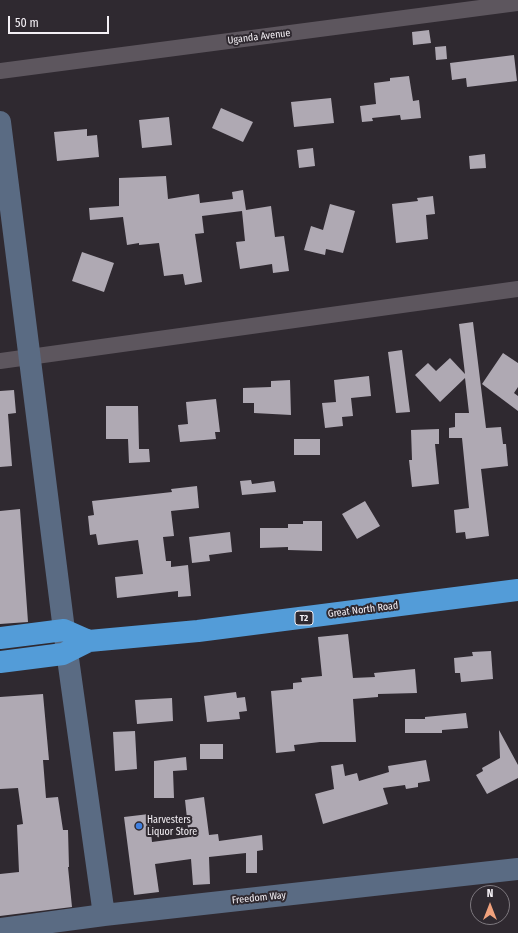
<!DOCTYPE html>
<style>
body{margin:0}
#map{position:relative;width:518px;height:933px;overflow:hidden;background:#2f2930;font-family:"Fira Sans Condensed",sans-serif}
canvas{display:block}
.north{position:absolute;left:470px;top:885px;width:40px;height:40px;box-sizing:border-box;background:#2f2930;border:1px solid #7e797f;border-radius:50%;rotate:0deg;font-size:11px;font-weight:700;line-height:16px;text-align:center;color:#f4f0f5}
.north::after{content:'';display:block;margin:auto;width:14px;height:18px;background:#f1a17c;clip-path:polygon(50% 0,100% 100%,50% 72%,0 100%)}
.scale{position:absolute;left:8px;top:16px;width:101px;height:18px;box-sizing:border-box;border:2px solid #f4f0f5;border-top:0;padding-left:5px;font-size:12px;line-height:14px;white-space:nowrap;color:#f4f0f5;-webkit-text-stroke:3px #2f2930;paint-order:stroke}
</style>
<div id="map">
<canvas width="518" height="933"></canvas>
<div class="north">N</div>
<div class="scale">50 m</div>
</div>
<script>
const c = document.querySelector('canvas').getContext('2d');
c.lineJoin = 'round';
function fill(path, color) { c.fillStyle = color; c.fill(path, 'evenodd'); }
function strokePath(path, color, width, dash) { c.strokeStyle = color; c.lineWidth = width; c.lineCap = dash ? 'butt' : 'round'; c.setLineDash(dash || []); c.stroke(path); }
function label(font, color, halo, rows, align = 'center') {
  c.font = font + ' "Fira Sans Condensed",sans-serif'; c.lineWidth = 4; c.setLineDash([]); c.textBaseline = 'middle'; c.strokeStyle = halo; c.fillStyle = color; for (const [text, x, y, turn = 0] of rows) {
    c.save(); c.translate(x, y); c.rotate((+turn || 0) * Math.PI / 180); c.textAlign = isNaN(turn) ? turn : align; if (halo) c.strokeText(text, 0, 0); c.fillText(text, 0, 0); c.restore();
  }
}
const building = new Path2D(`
 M429,30L431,43L413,45L412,32Z
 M446,46L447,59L436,60L435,47Z
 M514,55L517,81L467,87L466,78L452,80L450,63Z
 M409,76L413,101L419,100L421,118L401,120L400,115L372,118L373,121L362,122L360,106L376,104L374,83L390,81V78Z
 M331,98L334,123L294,127L291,102Z
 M221,108L253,122L243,142L212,128Z
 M169,117L172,145L142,148L139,120Z
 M87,129V136L97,135L99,157L57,161L54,132Z
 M313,148L315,166L299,168L297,150Z
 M485,154L486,168L470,169L469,156Z
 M166,176L168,199L199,194L200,203L233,199L232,192L243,190L246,210L271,206L275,237L284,236L289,271L273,273L272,264L240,269L236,242L245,241L242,211L202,216L204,233L195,234L202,282L185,285L183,274L164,276L159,243L139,245V243L127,245L123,217L90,220L89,208L119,206V178Z
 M433,196L435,214L426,215L428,239L396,243L392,204L418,201L417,198Z
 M330,204L355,211L343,253L326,249L325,255L304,250L311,226L323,230Z
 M82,252L114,263L104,292L72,281Z
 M473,322L486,428L501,427L503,444H506L508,466L481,469L489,536L466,539L465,532L456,533L454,510L469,508L462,438H449V428L455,427V413H469L465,378L440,402L415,375L428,363L436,371L450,358L465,374L459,324Z
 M402,350L410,412L396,413L388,352Z
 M503,353L518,363V387L514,393L518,396V411L482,384Z
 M369,376L371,396L351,398L353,416L342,417L343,426L325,428L322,403L336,402L334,380Z
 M290,380L291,415L254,413V403H243V388L271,387V381Z
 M14,390L16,413L8,414L12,466L0,467V391Z
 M216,399L220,432H215L216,439L180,442L178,425L188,424L186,402Z
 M106,406H138L139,449H149L150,462L129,463L128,439H106Z
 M439,429V444H435L439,484L412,487L409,460H412L411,430Z
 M294,439H320V455H294Z
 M251,480L252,484L274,481L276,492L242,495L240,481Z
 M197,486L199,508L171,511L174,536L163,537L166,561H171V567L188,565L191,596L178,597V591L117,598L115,577L143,574L138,540L98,545L96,534L90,535L88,516L94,515L92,501L172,492L171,489Z
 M365,501L380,526L357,539L342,514Z
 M20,509L28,622L0,624V511Z
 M303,521H322V551L288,550V547L260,548V528H288V524H303Z
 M230,532L232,552L209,555L210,561L192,563L189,537Z
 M348,634L353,678L375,677L374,673L415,669L417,693L378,694V697L353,699L356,742H320L294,745L295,751L276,753L271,691L293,689V683L302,682L301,678L322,676L318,637Z
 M491,651L493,679L461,682L460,673H455L454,658L473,656L472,652Z
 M236,692L237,698L245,697L247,711L239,712L240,719L207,722L204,696Z
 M43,694L49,760H43L46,798L58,797L63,830H68L69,867H68L72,907L0,916V874L19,872L17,825L23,824L18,788L0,789V697Z
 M172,698L173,721L137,724L135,700Z
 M466,713L468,728L442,730V733H405V719H425V717Z
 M499,730L518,765V778L487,794L476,775L483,771L482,768L500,758Z
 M135,731L137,769L115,771L113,732Z
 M200,744H223V759H200Z
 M186,757L187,770L173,771L174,798H154V761Z
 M426,760L430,781L418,783V787L406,789L405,785L383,788L388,804L323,824L315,794L334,789L331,766L343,764L345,776L357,773L359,781L389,772L388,766Z
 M204,797L209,835L218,834L219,841L262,835L263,850L257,851V873H246V853L209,857L210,884L193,885L191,859L155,864L159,892L134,895L124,817L149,814L152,842L189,837L185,800Z`);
const street = new Path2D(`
 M0,71L518,3
 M0,361L518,289`);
const secondary = new Path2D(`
 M0,122L64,630L104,915
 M0,929L104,915L518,869`);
const highway = new Path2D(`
 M0,638L64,630L89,641
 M0,662L63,654L89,641L198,631L518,590`);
const markers = [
 [139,826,4,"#3f7fe0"]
];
const shields = [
 [304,618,18]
];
const shieldNames = [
 ["T2",304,618]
];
const streetNames = [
 ["Uganda Avenue",259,37,-7],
 ["Great North Road",363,610,-7],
 ["Freedom Way",259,898,-6]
];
const poiNames = [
 ["Harvesters",147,820],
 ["Liquor Store",147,832]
];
fill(building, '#afa9b3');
strokePath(street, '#5d565e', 16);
strokePath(secondary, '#5a6b83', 22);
strokePath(highway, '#539cd8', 22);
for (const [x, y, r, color] of markers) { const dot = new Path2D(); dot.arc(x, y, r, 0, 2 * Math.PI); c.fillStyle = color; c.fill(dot); strokePath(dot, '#2f2930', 1.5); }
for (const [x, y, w] of shields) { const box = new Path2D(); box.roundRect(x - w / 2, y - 7, w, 14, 3); c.fillStyle = '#2f2930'; c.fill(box); strokePath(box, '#f4f0f5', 1); }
label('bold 9px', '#f4f0f5', null, shieldNames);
label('10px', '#f4f0f5', '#2f2930', streetNames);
label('10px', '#f4f0f5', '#2f2930', poiNames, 'left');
</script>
